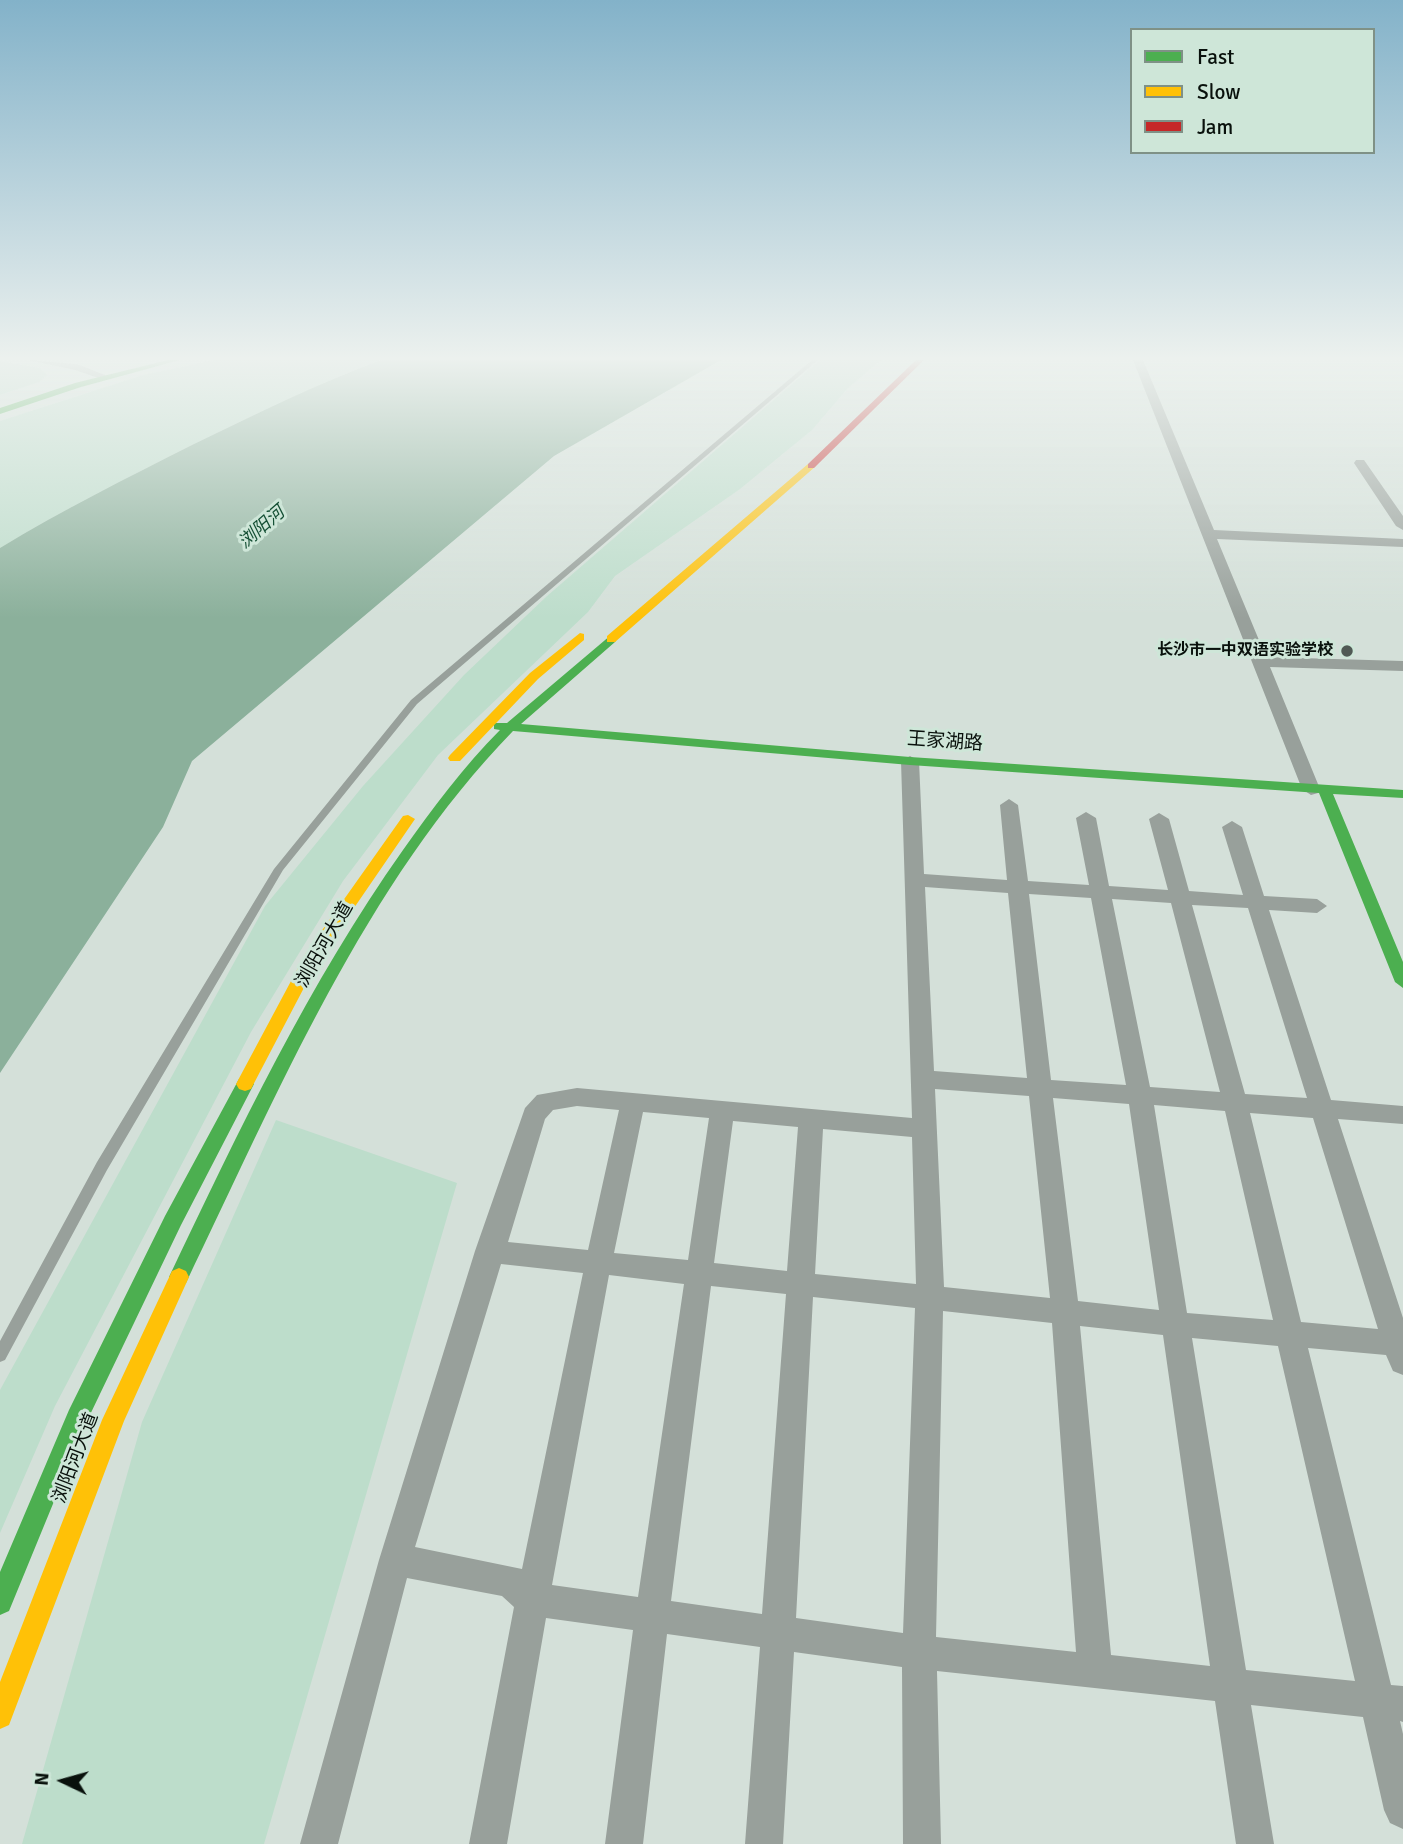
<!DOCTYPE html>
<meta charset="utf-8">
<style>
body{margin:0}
#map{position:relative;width:1403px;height:1844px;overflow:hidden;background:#d4e0d9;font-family:Signika,sans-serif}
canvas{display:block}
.legend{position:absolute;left:1130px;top:28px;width:245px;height:126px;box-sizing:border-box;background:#cee6d8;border:2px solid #7f9186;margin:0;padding:9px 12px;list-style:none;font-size:21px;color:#09110c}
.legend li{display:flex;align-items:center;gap:14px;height:35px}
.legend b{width:35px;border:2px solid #7f9186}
.north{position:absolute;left:28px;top:1746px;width:70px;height:70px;-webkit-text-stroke:5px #cee6d8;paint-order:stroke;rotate:275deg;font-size:19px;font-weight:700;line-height:28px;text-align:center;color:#09110c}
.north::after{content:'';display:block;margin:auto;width:24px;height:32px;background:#09110c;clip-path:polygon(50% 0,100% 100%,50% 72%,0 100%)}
</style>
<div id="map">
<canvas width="1403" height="1844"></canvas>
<ul class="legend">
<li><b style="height:9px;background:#4caf50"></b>Fast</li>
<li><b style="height:9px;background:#ffc107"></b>Slow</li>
<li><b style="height:9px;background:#c62828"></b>Jam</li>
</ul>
<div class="north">N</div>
</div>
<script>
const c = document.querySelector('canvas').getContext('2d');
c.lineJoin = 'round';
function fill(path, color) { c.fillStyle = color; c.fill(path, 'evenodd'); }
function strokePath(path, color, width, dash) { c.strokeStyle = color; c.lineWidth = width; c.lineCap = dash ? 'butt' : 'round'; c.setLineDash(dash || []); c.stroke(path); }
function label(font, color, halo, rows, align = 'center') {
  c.font = font + ' Signika,"Noto Sans SC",sans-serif'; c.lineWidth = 6; c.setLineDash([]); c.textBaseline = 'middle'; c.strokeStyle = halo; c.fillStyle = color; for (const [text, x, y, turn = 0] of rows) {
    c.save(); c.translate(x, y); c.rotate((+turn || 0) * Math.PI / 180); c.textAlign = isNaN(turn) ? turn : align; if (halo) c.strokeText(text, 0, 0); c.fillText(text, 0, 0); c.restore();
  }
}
const green = new Path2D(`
 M214,360H381C316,384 254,415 192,445C127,478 62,510 0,548V421L143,375Z
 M820,360H881L848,388L812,430L740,489L615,576L588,612L438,755L343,881L251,1032L55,1406L0,1533V1390L265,906L363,786L464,675L547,596Z
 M0,361L40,368L47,375L39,382L0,395Z
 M276,1120L457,1183L264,1844H22L142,1422Z`);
const water = new Path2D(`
 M381,360H721L554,456L192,761L163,827L0,1073V548C62,510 127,478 192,445C254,415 316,384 381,360Z`);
const lane = new Path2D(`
 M812,360H818L417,704L283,870L107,1170L5,1360L0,1362V1341L97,1162L274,869L411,700Z`);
const street = new Path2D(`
 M28,360L77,364L110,377L104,380L75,370Z
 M1133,360H1143L1214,530L1403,539V547L1217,539L1266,657L1403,661V671L1270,667L1320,789L1318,793L1311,795L1302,789Z
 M1356,460H1364L1403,516V530L1396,526L1354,463Z
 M910,756L919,761L924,874L1007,880L1000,805L1009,799L1018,805L1028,881L1089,885L1076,818L1086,812L1096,818L1109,886L1168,890L1149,819L1159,813L1169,819L1189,891L1243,895L1222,827L1232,821L1242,827L1264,896L1317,899L1327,906L1317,913L1269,910L1331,1100L1403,1106V1124L1338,1119L1403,1318V1375L1393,1371L1386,1355L1308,1348L1391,1685L1403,1686V1722L1400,1721L1403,1734V1829L1390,1823L1384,1810L1363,1717L1251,1705L1274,1844H1236L1215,1701L937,1671L941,1844H903L902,1667L794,1652L783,1844H745L760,1647L667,1634L643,1844H605L633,1630L546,1618L507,1844H469L514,1607L502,1596L407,1578L338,1844H300L379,1560L475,1251L525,1108L537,1095L577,1088L912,1118L901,761ZM925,887L1008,893L1027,1078L934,1071ZM1029,894L1091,898L1126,1085L1051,1080ZM1112,899L1171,903L1220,1092L1150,1087ZM1192,905L1248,908L1307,1098L1245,1094ZM935,1089L1029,1096L1050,1298L944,1287ZM1053,1098L1129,1104L1159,1310L1078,1301ZM1154,1105L1225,1111L1273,1320L1187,1313ZM577,1106L619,1110L588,1250L508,1242L545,1119L553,1110ZM643,1112L709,1118L688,1260L614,1253ZM1250,1113L1313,1118L1378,1329L1301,1322ZM733,1121L798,1127L787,1271L714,1263ZM823,1129L912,1137L916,1284L815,1274ZM501,1264L583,1273L522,1569L415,1547ZM609,1275L684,1284L638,1597L552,1585ZM711,1286L786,1294L762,1614L671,1601ZM813,1297L915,1308L903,1633L796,1618ZM943,1311L1052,1323L1076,1652L936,1637ZM1080,1326L1163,1335L1210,1666L1111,1655ZM1192,1338L1278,1346L1355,1681L1246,1670Z`);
const fast = new Path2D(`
 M168,360H180L81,387L0,414V408L75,383Z
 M611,635L617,639L615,642L521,724L910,757L1403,790V798L1333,794L1403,962V988L1395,982L1319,793L910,765L513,731C365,883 277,1095 186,1283L179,1286L172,1283L169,1277C239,1130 309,983 403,850C433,808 464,766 500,730L494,729V723H507Z
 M245,1077L251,1079L254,1084L181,1225L87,1421L9,1611L0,1615V1572L69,1410L165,1216L239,1079Z`);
const slow = new Path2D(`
 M808,464L816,466L615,642H607V636Z
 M580,633L584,634V640L538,679L460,761H450L448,758L450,755L530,673Z
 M408,815L415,819L319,959L251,1089L245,1091L239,1089L236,1084L306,953L403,816Z
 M179,1268L186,1271L189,1277L124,1421L9,1725L0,1729V1682L102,1420L172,1271Z`);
const jam = new Path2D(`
 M916,360H924L814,468H808V464Z`);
const markers = [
 [1347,651,7,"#505954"]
];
const farPoinames = [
 ["长沙市一中双语实验学校",1333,651]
];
const farWaternames = [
 ["浏阳河",262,528,-41]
];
const streetNames = [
 ["王家湖路",945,742,4],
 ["浏阳河大道",325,945,-60],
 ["浏阳河大道",76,1458,-69]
];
fill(green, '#bdddcb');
fill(water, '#8bb09b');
fill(lane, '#98a09b');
fill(street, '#98a09b');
fill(fast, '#4caf50');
fill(slow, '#ffc107');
fill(jam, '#c62828');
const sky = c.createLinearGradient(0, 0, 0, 618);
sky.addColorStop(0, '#83b2c9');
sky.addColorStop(0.58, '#ecf1ee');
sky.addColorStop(1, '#ecf1ee00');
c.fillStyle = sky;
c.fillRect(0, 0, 1403, 618);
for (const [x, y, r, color] of markers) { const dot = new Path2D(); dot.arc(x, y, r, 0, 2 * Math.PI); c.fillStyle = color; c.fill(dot); strokePath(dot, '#cee6d8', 2.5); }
label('bold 16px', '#09110c', '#cee6d8', farPoinames, 'right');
label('italic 18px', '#155035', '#cee6d8', farWaternames);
label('19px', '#09110c', '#cee6d8', streetNames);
</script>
